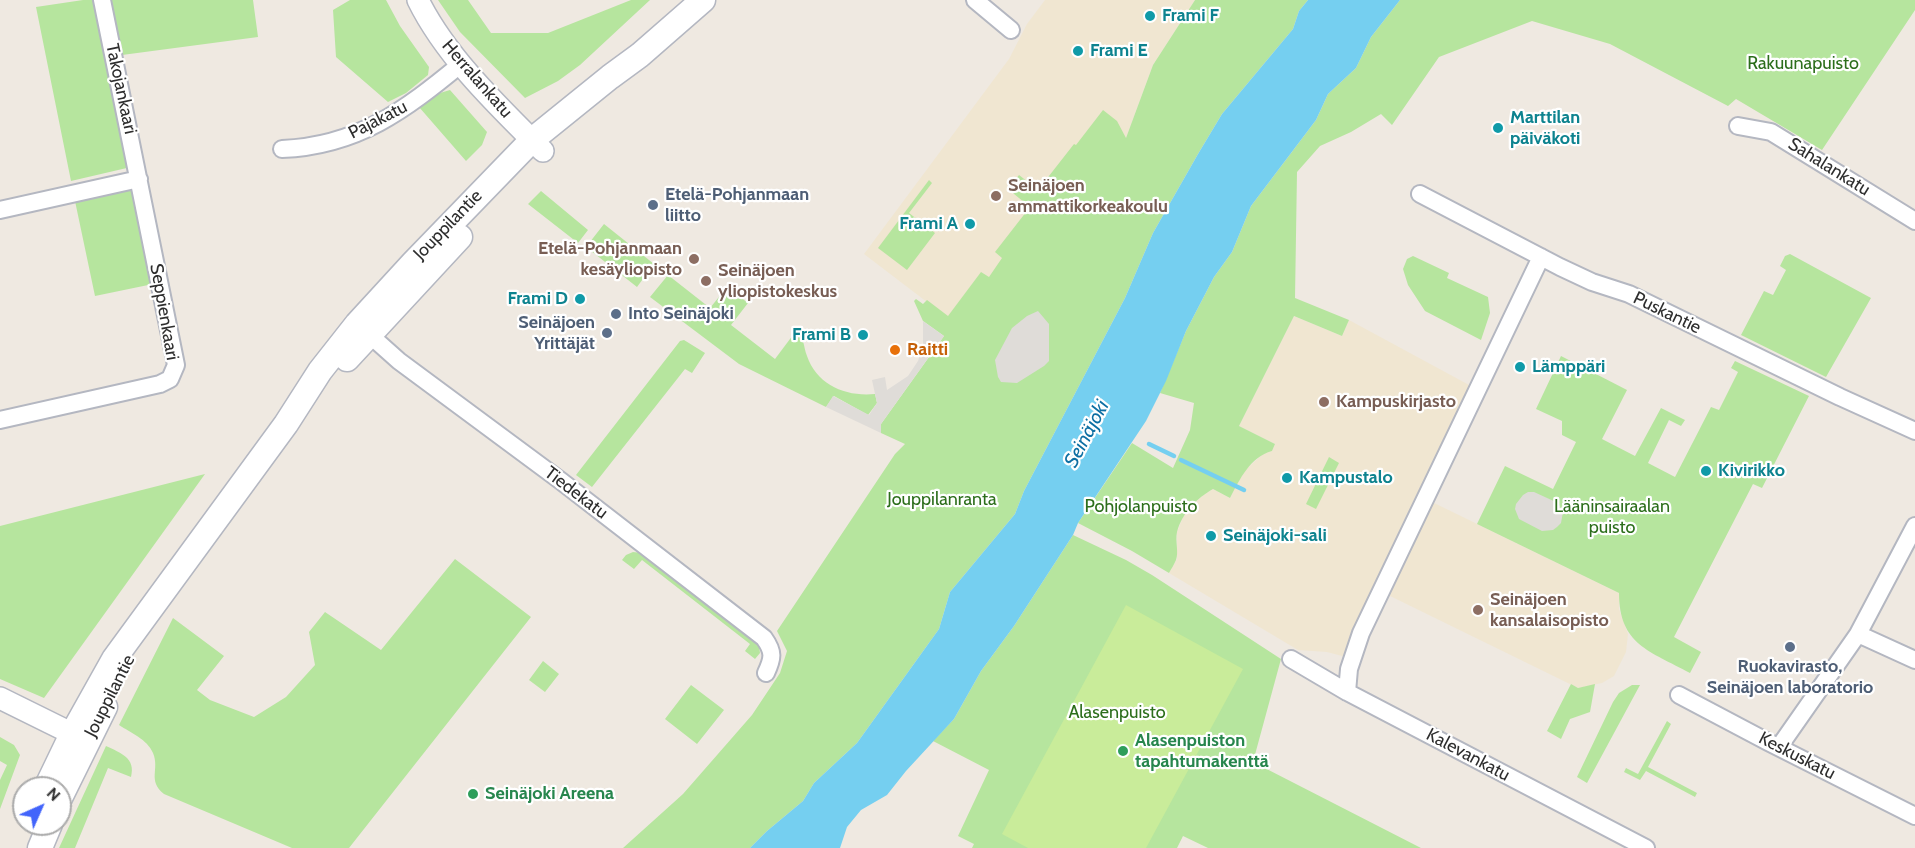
<!DOCTYPE html>
<meta charset="utf-8">
<style>
body{margin:0}
#map{position:relative;width:1915px;height:848px;overflow:hidden;background:#efe9e1;font-family:Cabin,sans-serif}
canvas{display:block}
.north{position:absolute;left:12px;top:776px;width:60px;height:60px;box-sizing:border-box;background:#fff;border:2px solid #ababab;border-radius:50%;rotate:45deg;font-size:16px;font-weight:700;line-height:24px;text-align:center;color:#2e2e2e}
.north::after{content:'';display:block;margin:auto;width:21px;height:27px;background:#4264fb;clip-path:polygon(50% 0,100% 100%,50% 72%,0 100%)}
</style>
<div id="map">
<canvas width="1915" height="848"></canvas>
<div class="north">N</div>
</div>
<script>
const c = document.querySelector('canvas').getContext('2d');
c.lineJoin = 'round';
function fill(path, color) { c.fillStyle = color; c.fill(path, 'evenodd'); }
function strokePath(path, color, width, dash) { c.strokeStyle = color; c.lineWidth = width; c.lineCap = dash ? 'butt' : 'round'; c.setLineDash(dash || []); c.stroke(path); }
function label(font, color, halo, rows, align = 'center') {
  c.font = font + ' Cabin,sans-serif'; c.lineWidth = 4.5; c.setLineDash([]); c.textBaseline = 'middle'; c.strokeStyle = halo; c.fillStyle = color; for (const [text, x, y, turn = 0] of rows) {
    c.save(); c.translate(x, y); c.rotate((+turn || 0) * Math.PI / 180); c.textAlign = isNaN(turn) ? turn : align; if (halo) c.strokeText(text, 0, 0); c.fillText(text, 0, 0); c.restore();
  }
}
const education = new Path2D(`
 M1045,0H1195L1153,65L1126,138L982,344L864,254L1009,59L1027,24Z
 M1294,316L1342,336L1349,320L1482,392L1430,501L1619,593V609L1628,634L1626,652L1614,676L1602,683L1578,688L1386,594L1346,657L1327,652L1298,650L1169,573L1177,559V532L1183,517L1193,505L1203,495L1213,489L1230,498L1243,472L1264,453L1272,451L1275,444L1239,426Z`);
const green = new Path2D(`
 M83,0H95L131,167L71,181L36,7Z
 M111,0H253L258,37L122,55Z
 M350,0H386L400,26L429,67L428,75L406,93L388,102L336,57L333,10Z
 M438,0H468L491,33H548L631,0H650L580,65L558,81L525,98L460,32Z
 M1195,0H1308L1299,11L1293,29L1222,114L1198,154L1153,233L1125,298L1024,491L1015,514L950,592L939,629L857,743L814,783L803,801L767,831L750,848H623L683,794L752,715L780,673L787,651L777,631L895,454L905,444L881,433V424L944,336L923,321L914,301L916,299L923,304L927,300L948,316L981,272L989,277L1002,258L995,252L1030,207L1008,189L1019,175L1038,190L1074,144L1076,145L1103,110L1117,121L1126,138L1153,65Z
 M1400,0H1915V10L1822,150L1736,99L1728,106L1610,44L1532,21L1439,57L1392,125L1381,114L1351,132L1320,146L1297,172L1295,298L1349,320L1342,336L1294,316L1239,426L1275,444L1272,451C1250,457 1240,479 1230,498L1213,489C1197,498 1182,513 1177,532C1175,541 1179,552 1176,560C1174,565 1171,569 1169,573L1132,551L1078,523L1132,443L1173,468L1190,430L1194,403L1160,393L1186,331L1214,277L1232,252L1251,206L1316,120L1328,94L1356,68L1371,37Z
 M450,90L487,132L482,145L466,161L419,107L440,93Z
 M929,180L932,183L909,213L935,233L907,270L878,248Z
 M134,189L153,284L95,296L75,201Z
 M541,191L588,230L578,243L528,204Z
 M604,224L654,264L637,287L586,247Z
 M1790,254L1871,298L1826,377L1741,335L1764,291L1773,295L1786,270L1780,266L1785,256Z
 M1413,256L1449,273L1447,278L1488,297L1490,313L1481,340L1425,311L1408,285L1403,269L1407,259Z
 M668,275L710,308L727,287L748,303L731,325L775,359L796,331C805,338 803,346 807,356C817,385 846,397 875,394L877,403L868,415L834,396L826,407L739,364L650,297Z
 M684,340L705,353L692,373L685,369L592,487L576,475L680,341Z
 M1561,356L1627,390L1602,439L1635,456L1661,408L1685,420L1681,426L1669,420L1648,463L1675,477L1711,407L1719,410L1738,372L1731,368L1735,361L1809,396L1762,488L1753,484L1674,637L1701,652L1690,673C1650,651 1619,645 1619,593L1477,524L1505,466L1553,489L1576,442L1562,435V421L1536,409Z
 M1329,457L1339,463L1316,509L1306,504Z
 M205,474L44,698L0,679V526Z
 M1073,535L1126,560L1152,575L1281,659L1253,762L1421,848H1208L1183,836L1177,848H972L974,844L958,836L989,770L933,741L954,719L981,671L1014,626Z
 M633,552L642,553L753,638L759,646L760,653L755,659L745,651L750,644L642,560L634,569L622,560L626,555Z
 M455,559L531,617L349,848H292L164,794C147,780 160,770 153,753C147,739 131,733 119,725L173,618L224,656L197,690L210,700L254,717L286,697L315,665L309,632L325,612L381,650Z
 M543,661L559,674L545,692L529,680Z
 M1571,684L1578,688L1595,684L1590,712L1570,719L1561,739L1547,731Z
 M691,685L724,710L697,744L665,719Z
 M1632,685H1640L1587,783L1577,777L1613,702L1619,693Z
 M1667,721L1671,724L1648,767L1697,793L1695,797L1646,771L1640,780L1624,772L1626,768L1638,774Z
 M0,737L14,745L20,755L0,809V780L7,765L0,761Z
 M106,746C121,753 136,758 131,777L108,768L75,848H59Z`);
const pitch = new Path2D(`
 M1126,605L1243,669L1146,848H1028L1002,834Z`);
const plaza = new Path2D(`
 M1038,311L1049,324V361L1044,366L1017,383L1001,382L998,377L995,360L1012,328L1027,316Z
 M923,321L944,336L881,424V433L826,407L833,396L869,415L877,403L872,380L885,377L887,390L908,376L918,361L923,345Z
 M1528,492H1534L1558,503L1563,512L1561,523L1557,527L1553,530L1542,531L1519,519L1515,509L1516,504L1523,495Z`);
const water = new Path2D(`
 M1308,0H1400L1371,37L1356,68L1328,94L1316,120L1251,206L1232,252L1214,277L1186,331L1166,381L1146,421L1078,523L1073,535L1014,626L981,671L954,719L906,771L887,795L861,810L847,827L840,848H750L767,831L803,801L814,783L857,743L939,629L950,592L1015,514L1024,491L1125,298L1153,233L1198,154L1222,114L1293,29L1299,11Z`);
const stream = new Path2D(`
 M1149,444L1174,456
 M1181,460L1244,490`);
const minor = new Path2D(`
 M975,0L1011,30
 M1738,126L1771,132L1915,221
 M282,149C358,146 405,110 461,64
 M1420,194L1560,267L1592,282L1629,294L1840,397L1915,431
 M0,210L139,179
 M362,328L399,361L561,481L764,638C774,652 773,658 766,673
 M0,420L160,384L170,379L176,365L102,0
 M1858,634L1915,660
 M1291,659L1347,692L1646,848
 M1347,692L1349,669L1361,633L1541,257
 M1679,695L1768,742L1915,816
 M1779,747L1858,634L1915,526`);
const tertiary = new Path2D(`
 M418,0C446,57 499,107 543,151
 M0,698L87,741`);
const secondary = new Path2D(`
 M347,359L460,237
 M46,788L72,734L114,659L286,424L320,371L357,324L413,263L532,140L610,77L640,55L703,0
 M60,798L105,707
 M40,848L50,824`);
const markers = [
 [1150,16,6,"#0f9aa8"],
 [1078,51,6,"#0f9aa8"],
 [1498,128,6,"#0f9aa8"],
 [996,196,6,"#8d6e63"],
 [653,205,6,"#5c6f8a"],
 [970,224,6,"#0f9aa8"],
 [694,259,6,"#8d6e63"],
 [706,281,6,"#8d6e63"],
 [580,299,6,"#0f9aa8"],
 [616,314,6,"#5c6f8a"],
 [607,333,6,"#5c6f8a"],
 [863,335,6,"#0f9aa8"],
 [895,350,6,"#e8710a"],
 [1520,367,6,"#0f9aa8"],
 [1324,402,6,"#8d6e63"],
 [1706,471,6,"#0f9aa8"],
 [1287,478,6,"#0f9aa8"],
 [1211,536,6,"#0f9aa8"],
 [1478,610,6,"#8d6e63"],
 [1790,647,6,"#5c6f8a"],
 [1123,751,6,"#2e9e5b"],
 [473,794,6,"#2e9e5b"]
];
const cultureNames = [
 ["Frami F",1162,16],
 ["Frami E",1090,51],
 ["Marttilan",1510,118],
 ["päiväkoti",1510,139],
 ["Frami A",958,224,"right"],
 ["Frami D",568,299,"right"],
 ["Frami B",851,335,"right"],
 ["Lämppäri",1532,367],
 ["Kivirikko",1718,471],
 ["Kampustalo",1299,478],
 ["Seinäjoki-sali",1223,536]
];
const parkNames = [
 ["Rakuunapuisto",1803,64],
 ["Jouppilanranta",942,500],
 ["Pohjolanpuisto",1141,507],
 ["Lääninsairaalan",1612,507],
 ["puisto",1612,528],
 ["Alasenpuisto",1117,713]
];
const streetNames = [
 ["Herralankatu",477,79,49],
 ["Takojankaari",121,89,78],
 ["Pajakatu",378,120,-27],
 ["Sahalankatu",1829,167,32],
 ["Jouppilantie",448,225,-46],
 ["Seppienkaari",164,312,80],
 ["Puskantie",1667,313,26],
 ["Tiedekatu",576,493,37],
 ["Jouppilantie",110,696,-63],
 ["Kalevankatu",1468,755,28],
 ["Keskuskatu",1797,756,27]
];
const educationNames = [
 ["Seinäjoen",1008,186],
 ["ammattikorkeakoulu",1008,207],
 ["Etelä-Pohjanmaan",682,249,"right"],
 ["kesäyliopisto",682,270,"right"],
 ["Seinäjoen",718,271],
 ["yliopistokeskus",718,292],
 ["Kampuskirjasto",1336,402],
 ["Seinäjoen",1490,600],
 ["kansalaisopisto",1490,621]
];
const serviceNames = [
 ["Etelä-Pohjanmaan",665,195],
 ["liitto",665,216],
 ["Into Seinäjoki",628,314],
 ["Seinäjoen",595,323,"right"],
 ["Yrittäjät",595,344,"right"],
 ["Ruokavirasto,",1790,667,"center"],
 ["Seinäjoen laboratorio",1790,688,"center"]
];
const foodNames = [
 ["Raitti",907,350]
];
const leisureNames = [
 ["Alasenpuiston",1135,741],
 ["tapahtumakenttä",1135,762],
 ["Seinäjoki Areena",485,794]
];
const waterNames = [
 ["Seinäjoki",1087,434,-62]
];
fill(education, '#f0e6d1');
fill(green, '#b6e59e');
fill(pitch, '#c9ec9a');
fill(plaza, '#dfdcd8');
fill(water, '#75cff0');
strokePath(stream, '#75cff0', 4.5);
strokePath(minor, '#b4b7c1', 20);
strokePath(tertiary, '#b4b7c1', 24);
strokePath(secondary, '#b4b7c1', 27);
strokePath(minor, '#fff', 16);
strokePath(tertiary, '#fff', 21);
strokePath(secondary, '#fff', 24);
for (const [x, y, r, color] of markers) { const dot = new Path2D(); dot.arc(x, y, r, 0, 2 * Math.PI); c.fillStyle = color; c.fill(dot); strokePath(dot, '#fff', 2); }
label('bold 18px', '#0d838f', '#fff', cultureNames, 'left');
label('18px', '#2c6e1b', '#fff', parkNames);
label('18px', '#2e2e2e', '#fff', streetNames);
label('bold 18px', '#785e54', '#fff', educationNames, 'left');
label('bold 18px', '#4e5e75', '#fff', serviceNames, 'left');
label('bold 18px', '#c56008', '#fff', foodNames, 'left');
label('bold 18px', '#27864d', '#fff', leisureNames, 'left');
label('italic 20px', '#0d6fa3', '#fff', waterNames);
</script>
